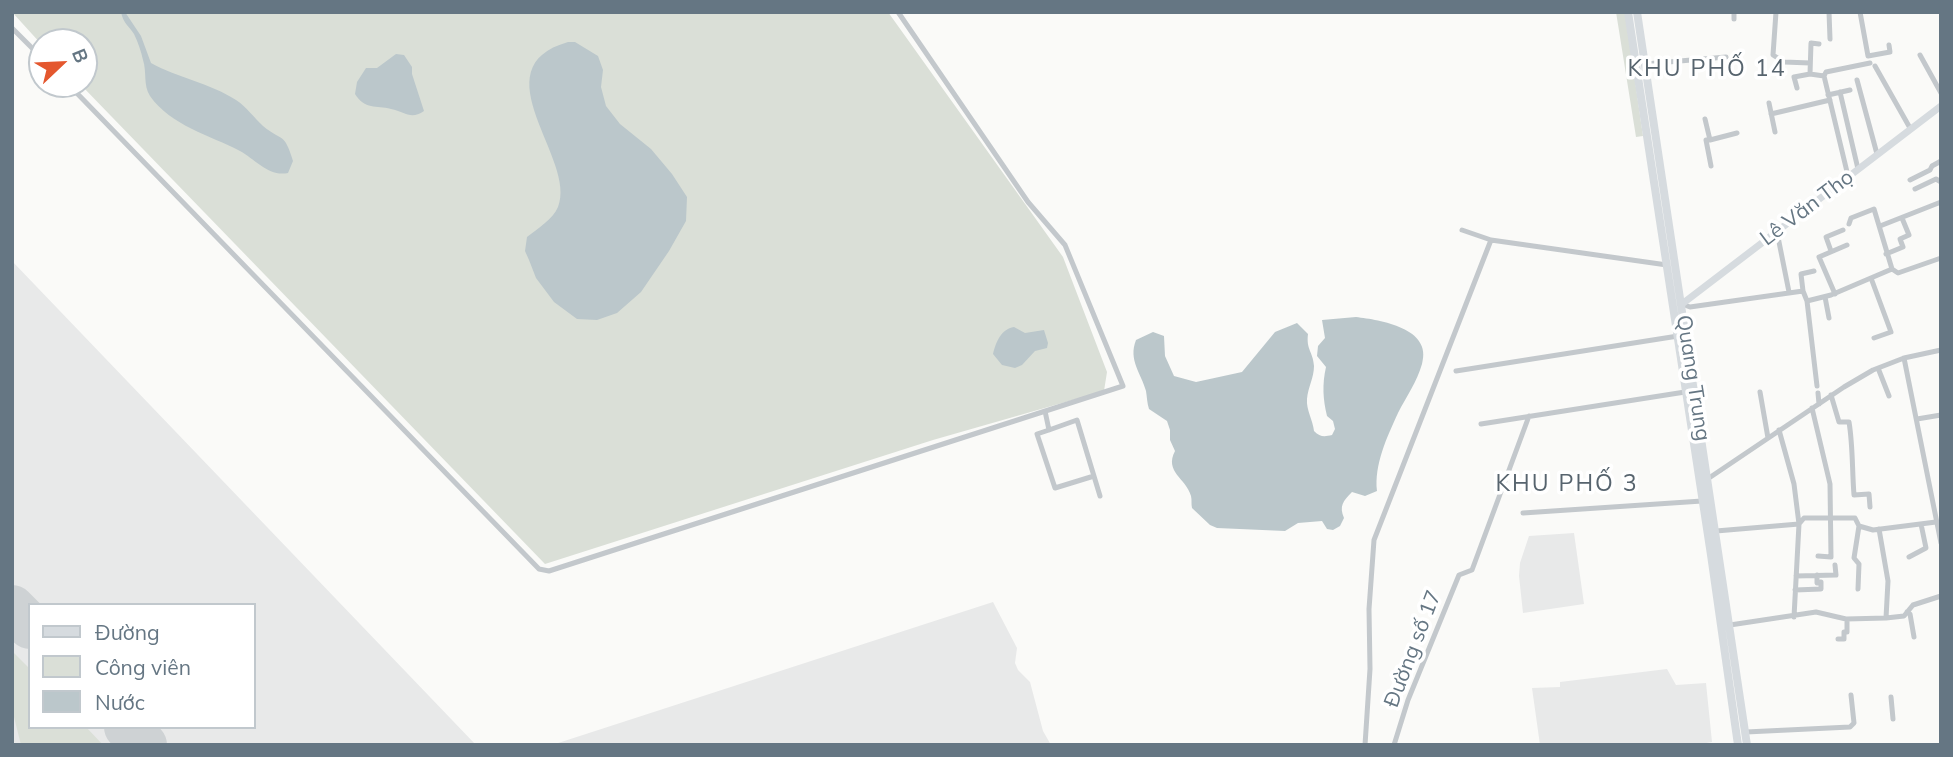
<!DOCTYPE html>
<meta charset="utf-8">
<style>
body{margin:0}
#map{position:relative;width:1953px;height:757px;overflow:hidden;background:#fafaf8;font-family:Mulish,sans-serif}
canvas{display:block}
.frame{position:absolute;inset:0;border:14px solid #657683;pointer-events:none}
.legend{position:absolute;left:28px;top:603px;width:228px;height:126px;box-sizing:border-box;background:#fff;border:2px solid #c1c8cd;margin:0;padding:9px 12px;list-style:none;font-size:21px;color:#657683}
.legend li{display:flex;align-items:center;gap:14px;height:35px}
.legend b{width:35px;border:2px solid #c1c8cd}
.north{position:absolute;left:28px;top:28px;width:70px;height:70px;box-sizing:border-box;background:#fff;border:2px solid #c1c8cd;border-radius:50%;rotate:67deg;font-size:19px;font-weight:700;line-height:28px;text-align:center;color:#657683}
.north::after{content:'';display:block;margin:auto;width:24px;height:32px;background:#e4572e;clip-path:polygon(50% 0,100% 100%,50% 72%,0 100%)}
</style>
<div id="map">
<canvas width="1953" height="757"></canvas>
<div class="frame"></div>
<ul class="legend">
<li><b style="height:9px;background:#d6dbdf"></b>Đường</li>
<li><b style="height:19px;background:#dadfd7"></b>Công viên</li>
<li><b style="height:19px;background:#bbc7cb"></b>Nước</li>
</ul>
<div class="north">B</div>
</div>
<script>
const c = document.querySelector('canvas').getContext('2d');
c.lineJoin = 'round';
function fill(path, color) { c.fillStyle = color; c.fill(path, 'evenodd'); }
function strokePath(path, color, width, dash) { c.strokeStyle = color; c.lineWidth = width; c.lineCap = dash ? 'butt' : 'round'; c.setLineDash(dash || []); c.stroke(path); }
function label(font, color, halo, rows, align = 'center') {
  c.font = font + ' Mulish,sans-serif'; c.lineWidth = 7; c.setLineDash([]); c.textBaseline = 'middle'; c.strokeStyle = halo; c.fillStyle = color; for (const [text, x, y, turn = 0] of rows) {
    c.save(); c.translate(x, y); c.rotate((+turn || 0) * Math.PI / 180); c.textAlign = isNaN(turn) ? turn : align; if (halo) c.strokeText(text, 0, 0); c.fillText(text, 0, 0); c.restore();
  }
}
const built = new Path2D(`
 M12,261L476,745H12ZM30,605H254V727H30Z
 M1574,533L1584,604L1523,613L1519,576L1520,563L1529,536Z
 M993,602L1017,648L1015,663L1018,670L1030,682L1043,731L1051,745H552Z
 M1667,669L1676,685L1706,683L1712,742L1695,745H1540L1532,688L1560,687V682Z`);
const green = new Path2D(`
 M12,12H888L1063,257L1107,372L1104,391L933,440L545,564L80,84H84V42H42V45Z
 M1616,12H1625L1643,136L1636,137Z
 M12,651L30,669V727H86L103,745H21L12,709Z`);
const water = new Path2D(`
 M121,12H125L141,36L151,63C178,78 210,83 236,100C247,107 254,118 263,126C282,142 284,131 293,161L288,173C269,177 256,160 240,151C210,135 171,126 150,96C143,85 147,72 143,60C141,51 138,42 134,34C129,26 123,23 121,12Z
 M568,42H575L598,56L603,70L601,87L606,106L620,124L651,149L672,174L687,197L686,221L669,251L641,292L617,313L597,320L577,319L554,302L536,278L529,260L525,251L527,237C537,229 553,219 558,207C578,160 477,68 568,42Z
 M396,54L404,55L412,67V74L424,111C411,120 405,112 391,109C376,105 365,110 355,94L357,82L366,68H377Z
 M1356,317C1380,320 1433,328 1422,364C1417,382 1406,397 1398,413C1387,437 1374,465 1377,491L1365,496L1352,492C1343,501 1339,506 1344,518L1340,526L1333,530L1327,529L1322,521L1298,523L1285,531L1217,528L1210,525L1192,508C1191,504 1192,500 1191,496C1186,478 1164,472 1175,451L1170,440V430L1167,421L1149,409C1147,403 1147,397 1146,391C1141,373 1128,360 1136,340L1153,332L1164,336L1165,356L1174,376L1196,382L1242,372L1275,332L1297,323L1308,334C1306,350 1313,351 1314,366C1314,378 1308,387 1307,399C1306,410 1313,420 1314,431C1320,437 1324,437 1332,435L1335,429L1333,421L1327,416C1323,399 1322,385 1326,367L1317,356L1318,346L1325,338L1322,320Z
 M1014,327L1025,333L1044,330L1048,343L1047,348L1035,351L1022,365L1015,368L1002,365L993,354C996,342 1001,329 1014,327Z`);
const runway = new Path2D(`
 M12,608L30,626
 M127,727L144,745`);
const street = new Path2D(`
 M1734,12V19
 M1776,12L1773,55L1784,62L1810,63
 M1829,12L1830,39
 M1860,12L1868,56L1890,52L1889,45
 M12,28L42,58
 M1920,55L1941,93
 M1645,64L1726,57
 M1875,66L1910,128
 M1810,74L1811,43L1819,44
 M1824,76L1848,176
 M1857,80L1877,154
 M68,84L539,569L549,571L1123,386L1065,245L1028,202L898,12
 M1797,88L1794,77L1810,74L1824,76L1826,72L1870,63
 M1840,92L1858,169
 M1828,95L1850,90
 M1769,103L1775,132
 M1771,114L1830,100
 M1705,119L1710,140H1706L1711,166
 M1710,140L1737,133
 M1910,180L1930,170L1932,166L1941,161
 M1915,189L1936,179L1941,182
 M1849,224L1851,218L1874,209L1892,269
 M1880,226L1941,202
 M1462,230L1491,240L1667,265
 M1777,232L1789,292
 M1831,251L1826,237L1843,230
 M1886,254L1903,247L1900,239L1909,235L1902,218
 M1871,278L1891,332L1874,338
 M1803,291L1801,274L1814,271
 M1835,294L1819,257L1847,245
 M1825,297L1829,318
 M1807,301L1817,386
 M1682,304L1690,307L1803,291L1807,301L1831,295L1892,269L1898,273L1941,258
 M1904,358L1941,543
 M1878,368L1889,396
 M1456,371L1678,336
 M1760,392L1768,438
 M1818,393L1819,404
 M1831,395L1839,422H1849C1853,446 1852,470 1854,495L1869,494L1870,507
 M1812,408L1830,484L1831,557L1818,556
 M1045,411L1049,430L1077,420L1100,496
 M1917,419L1941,415
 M1481,424L1685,392
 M1049,430L1037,434L1055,488L1094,476
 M1779,430L1794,484L1799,524L1794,617
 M1709,478L1844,387L1873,370L1904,358L1941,350
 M1523,513L1702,501
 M1879,529L1888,581L1886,618
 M1716,531L1799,524L1804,518H1855L1859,526L1873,530L1936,522
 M1909,557L1926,548L1921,524
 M1796,576L1836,575L1835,565
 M1858,589L1859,564L1854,558L1859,526
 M1795,590L1821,589V582L1817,583V575
 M1907,612L1910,614L1914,637
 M1730,625L1816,612L1846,619L1886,618L1904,616L1913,605L1941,596
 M1838,639H1844V632H1847V619
 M1891,697L1893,719
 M1746,732L1850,727L1854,723L1851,695
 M1365,745L1370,669L1369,609L1374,540L1491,240
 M1394,745L1408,700L1459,575L1472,570L1529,416`);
const secondary = new Path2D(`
 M1682,304L1941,106`);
const primary = new Path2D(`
 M1628,12L1711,555L1738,745
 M1637,12L1747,745`);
const streetNames = [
 ["Lê Văn Thọ",1807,208,-37],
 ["Quang Trung",1693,378,81],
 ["Đường số 17",1413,649,-69]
];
const neighbourhoodNames = [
 ["KHU PHỐ 14",1707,69],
 ["KHU PHỐ 3",1567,484]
];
fill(built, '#e8e9e9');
fill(green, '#dadfd7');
fill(water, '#bbc7cb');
strokePath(runway, '#ced2d4', 46);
strokePath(street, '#c3c8cc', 5);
strokePath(secondary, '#d6dbdf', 7);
strokePath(primary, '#d6dbdf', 8);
label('21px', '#657683', '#fff', streetNames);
c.letterSpacing = '2px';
label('23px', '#57646e', '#fff', neighbourhoodNames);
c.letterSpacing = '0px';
</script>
